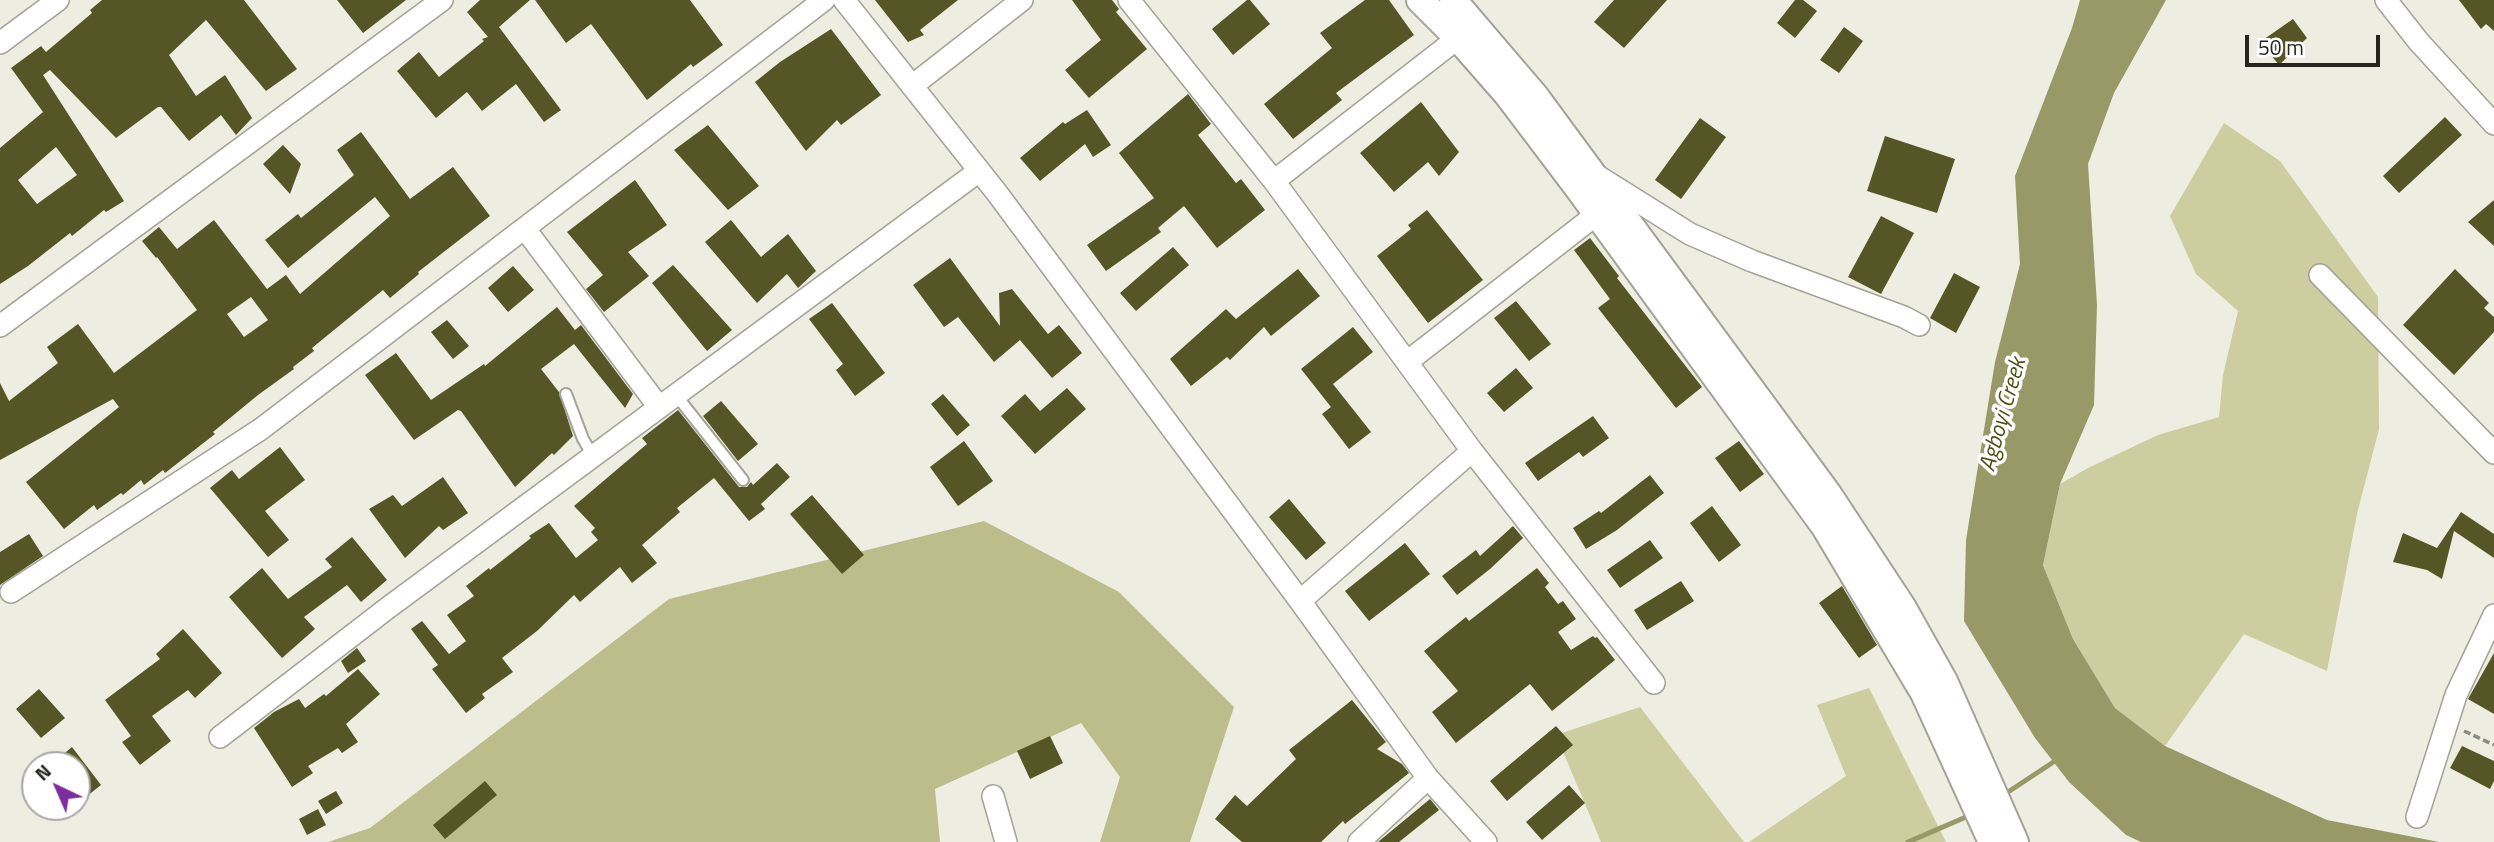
<!DOCTYPE html>
<style>
body{margin:0}
#map{position:relative;width:2494px;height:842px;overflow:hidden;background:#edeee1;font-family:"Titillium Web",sans-serif}
canvas{display:block}
.north{position:absolute;left:21px;top:751px;width:70px;height:70px;box-sizing:border-box;background:#fff;border:2px solid #a8a8a6;border-radius:50%;rotate:316deg;font-size:19px;font-weight:700;line-height:28px;text-align:center;color:#252520}
.north::after{content:'';display:block;margin:auto;width:24px;height:32px;background:#7d2e9e;clip-path:polygon(50% 0,100% 100%,50% 72%,0 100%)}
.scale{position:absolute;left:2245px;top:35px;width:135px;height:32px;box-sizing:border-box;border:4px solid #252520;border-top:0;padding-left:9px;font-size:21px;line-height:24px;white-space:nowrap;color:#252520;-webkit-text-stroke:5px #fff;paint-order:stroke}
</style>
<div id="map">
<canvas width="2494" height="842"></canvas>
<div class="north">N</div>
<div class="scale">50 m</div>
</div>
<script>
const c = document.querySelector('canvas').getContext('2d');
c.lineJoin = 'round';
function fill(path, color) { c.fillStyle = color; c.fill(path, 'evenodd'); }
function strokePath(path, color, width, dash) { c.strokeStyle = color; c.lineWidth = width; c.lineCap = dash ? 'butt' : 'round'; c.setLineDash(dash || []); c.stroke(path); }
function label(font, color, halo, rows, align = 'center') {
  c.font = font + ' "Titillium Web",sans-serif'; c.lineWidth = 7; c.setLineDash([]); c.textBaseline = 'middle'; c.strokeStyle = halo; c.fillStyle = color; for (const [text, x, y, turn = 0] of rows) {
    c.save(); c.translate(x, y); c.rotate((+turn || 0) * Math.PI / 180); c.textAlign = isNaN(turn) ? turn : align; if (halo) c.strokeText(text, 0, 0); c.fillText(text, 0, 0); c.restore();
  }
}
const green = new Path2D(`
 M2224,123L2280,161L2378,297L2379,429L2357,514L2327,671L2244,634L2165,746L2115,708L2073,639L2043,565L2060,484L2088,468L2158,435L2219,417L2223,375L2238,311L2196,274L2170,216Z
 M1869,688L1946,842H1749L1846,776L1817,705Z
 M1640,707L1744,842H1601L1556,735Z`);
const forest = new Path2D(`
 M984,521L1119,592L1234,707L1190,842H1100L1120,777L1081,723L935,789L940,842H328L370,828L669,599Z`);
const water = new Path2D(`
 M2080,0H2166L2114,93L2088,164L2097,305L2094,405L2060,484L2043,565L2073,639L2115,708L2165,746L2327,820L2439,842H2141L2126,835L2069,782L2035,738L1964,621L1966,540L1995,362L2020,264L2015,176L2072,28Z`);
const stream = new Path2D(`
 M2002,796L2058,759
 M1908,842L1973,814`);
const building = new Path2D(`
 M102,0H244L297,69L266,91L206,20L169,55L196,96L225,75L252,118L236,135L221,115L189,141L161,107H158L116,138L50,70L43,75L124,201L106,212L104,210L72,236L70,233L28,266L0,284V148L43,112L11,68L41,46L46,52L92,13L90,10ZM56,147L77,175L37,204L18,180Z
 M337,0H406L363,33Z
 M480,0H530L499,27L561,110L544,122L516,84L482,111L467,92L436,118L397,71L419,52L439,77L484,41L482,39L488,37L467,12Z
 M535,0H690L723,45L693,67L691,64L647,100L591,24L566,43Z
 M875,0H958L920,30L924,35L908,42Z
 M1072,0H1112L1119,9L1116,12L1147,49L1089,98L1065,70L1101,40Z
 M1247,0H1250L1270,24L1233,55L1212,29Z
 M1365,0H1389L1414,35L1336,93L1342,100L1293,139L1264,104L1332,48L1320,33Z
 M1614,0H1667L1624,48L1594,22Z
 M1795,0H1803L1817,11L1795,38L1777,23Z
 M2459,0H2494V31L2486,24L2481,29Z
 M2293,19L2307,38L2279,65L2260,42Z
 M1844,27L1863,41L1839,73L1820,60Z
 M831,29L881,95L841,125L837,120L806,151L755,82L780,62Z
 M1188,94L1211,124L1198,135L1236,183L1241,179L1265,210L1217,248L1184,206L1158,228L1161,232L1106,271L1087,245L1154,198L1119,153Z
 M1421,102L1459,152L1439,176L1428,162L1394,192L1360,153Z
 M1087,110L1111,145L1093,157L1085,144L1040,181L1020,158L1063,122L1065,124Z
 M2445,117L2462,135L2399,193L2383,176Z
 M1700,118L1726,137L1681,199L1655,180Z
 M708,125L759,186L728,210L674,150Z
 M361,132L410,199L453,167L490,216L418,272L419,274L390,298L383,290L312,348L314,351L293,367L294,369L258,395L213,432L215,434L165,473L163,470L144,485L141,480L123,495L121,493L97,510L94,505L64,529L26,482L119,407L113,399L0,460V383L9,401L58,363L47,347L78,324L114,373L197,310L157,257L156,258L142,241L159,227L177,249L214,220L267,289L286,275L300,294L390,216L375,197L288,268L265,240L298,214L301,218L354,175L337,150ZM251,297L268,320L244,337L227,314Z
 M1885,136L1955,159L1937,213L1867,191Z
 M283,145L301,164L290,194L263,164Z
 M635,180L667,225L628,252L649,276L604,312L586,289L603,275L567,232Z
 M2494,200V246L2468,222Z
 M1427,210L1483,280L1428,323L1377,256L1411,229L1408,225Z
 M1881,216L1914,233L1881,294L1848,277Z
 M731,220L761,257L788,234L816,271L798,288L787,274L757,303L705,242Z
 M1590,238L1619,276L1617,278L1702,387L1676,408L1598,308L1610,299L1574,250Z
 M1173,247L1189,265L1136,311L1120,293Z
 M950,258L1000,326L999,293L1012,289L1048,334L1059,325L1082,353L1052,378L1020,340L994,362L958,317L944,327L913,285Z
 M673,265L732,330L707,351L652,283Z
 M513,266L534,290L508,312L488,288Z
 M1298,269L1320,296L1271,336L1264,327L1230,360L1227,357L1191,386L1170,359L1226,309L1236,319Z
 M2455,269L2489,303L2484,308L2494,317V332L2454,375L2403,325Z
 M1954,273L1980,287L1956,333L1930,318Z
 M1516,301L1551,344L1529,361L1494,318Z
 M832,303L885,373L855,396L836,370L843,364L809,319Z
 M557,307L575,330L581,325L633,394L625,408L574,344L541,369L559,392L573,436L554,455L552,453L515,487L461,411L458,410L414,440L365,375L396,353L431,400L484,364L485,366Z
 M447,320L469,346L453,359L431,332Z
 M1353,327L1373,352L1333,384L1371,432L1349,449L1322,414L1331,407L1301,369Z
 M1516,368L1533,388L1504,412L1487,393Z
 M1067,388L1086,409L1035,454L1001,416L1025,394L1040,411Z
 M943,394L970,425L957,436L931,404Z
 M721,401L758,444L738,461L703,416Z
 M678,410L739,487H747L751,482L753,485L777,463L790,477L761,504L765,509L749,521L714,478L677,508L680,512L642,545L657,563L632,583L620,567L580,602L574,595L537,631L502,658L513,672L482,694L485,698L466,713L432,669L438,665L411,629L422,621L449,654L466,641L447,615L474,596L466,586L489,568L490,570L531,538L529,536L549,523L576,558L598,540L591,532L595,528L574,506L647,444L642,438Z
 M1593,416L1609,438L1583,457L1579,452L1538,481L1525,463Z
 M964,441L993,481L958,506L930,467Z
 M1739,441L1764,474L1740,492L1715,458Z
 M280,447L305,480L265,511L289,540L268,557L210,488L232,470L239,479Z
 M1650,475L1664,493L1617,530L1586,549L1573,528L1599,511L1601,513Z
 M443,477L468,513L443,530L439,526L405,558L369,509L393,495L402,506Z
 M812,495L864,555L842,574L790,514Z
 M1289,499L1326,543L1306,560L1269,517Z
 M1712,506L1741,545L1719,562L1690,523Z
 M2461,512L2494,534V558L2454,531L2442,579L2427,570L2393,562L2403,533L2437,548Z
 M1513,526L1523,538L1490,569L1457,595L1442,576L1476,550L1480,556Z
 M29,534L43,556L0,585V552Z
 M352,537L387,580L361,602L347,585L304,617L315,629L282,658L229,597L262,568L288,599L332,567L325,559Z
 M1650,540L1663,558L1620,588L1607,570Z
 M1405,543L1430,574L1369,621L1345,591Z
 M1537,568L1549,583L1545,587L1558,604L1563,601L1576,619L1558,632L1571,650L1593,636L1595,638L1597,637L1615,660L1552,711L1530,684L1456,743L1432,712L1458,691L1424,651L1466,617L1469,621Z
 M1681,581L1694,601L1647,630L1634,610Z
 M1842,586L1877,645L1859,658L1819,603Z
 M183,629L222,673L195,698L188,690L152,716L171,741L140,765L122,742L131,736L105,700L160,659L156,654Z
 M357,648L366,661L348,673L341,661Z
 M2494,653V714L2468,699Z
 M358,669L380,694L346,724L358,742L342,753L338,748L308,766L313,773L292,787L254,728L274,712L299,699L305,708L324,694L326,696Z
 M39,689L65,718L41,738L16,709Z
 M1352,700L1386,742L1377,749L1402,764L1409,773L1345,824L1343,821L1321,842H1242L1215,819L1235,795L1247,806L1296,759L1289,750Z
 M1556,726L1573,745L1507,801L1490,781Z
 M1050,736L1063,763L1030,779L1017,751Z
 M2462,746L2494,761V781L2490,789L2450,768Z
 M72,747L101,785L77,804V765H67L60,757Z
 M485,781L497,795L445,839L433,825Z
 M1569,785L1585,803L1542,840L1526,822Z
 M336,791L343,803L326,814L318,801Z
 M1430,799L1439,810L1399,842H1378Z
 M318,809L326,825L307,835L299,819Z`);
const path = new Path2D(`
 M2464,731L2494,745`);
const service = new Path2D(`
 M566,394L583,439L593,456
 M676,395L743,480`);
const minor = new Path2D(`
 M844,0L997,193L1300,601L1428,778L1486,842
 M1129,0L1274,181L1472,451L1654,683
 M2386,0L2419,42L2494,124
 M0,43L58,0
 M912,86L1022,0
 M1599,177L1690,234L1752,261L1904,317L1919,325
 M1274,181L1458,38
 M525,229L659,407
 M2320,275L2494,453
 M0,326L442,0
 M1407,362L1597,214
 M11,592L261,429L824,0
 M1300,601L1472,451
 M220,737L389,607L979,171
 M993,796L1006,842
 M2417,817L2456,695L2494,615
 M1359,842L1428,778`);
const tertiary = new Path2D(`
 M1420,0L1458,38L1507,94L1578,188L1825,527L1924,693L1992,842
 M1453,0L1535,96L1828,494L1903,608L1944,681L2015,842`);
const waterNames = [
 ["Agboyi Creek",2004,415,-74]
];
fill(green, '#cdcd9f');
fill(forest, '#bdbd8b');
fill(water, '#999968');
strokePath(stream, '#999968', 5);
fill(building, '#565526');
strokePath(service, '#a2a397', 14);
strokePath(minor, '#a2a397', 24);
strokePath(tertiary, '#a2a397', 30);
strokePath(path, '#8a8b82', 3.5, [7, 3.5]);
strokePath(service, '#fff', 10);
strokePath(minor, '#fff', 21);
strokePath(tertiary, '#fff', 26);
label('italic 23px', '#514f15', '#fff', waterNames);
</script>
